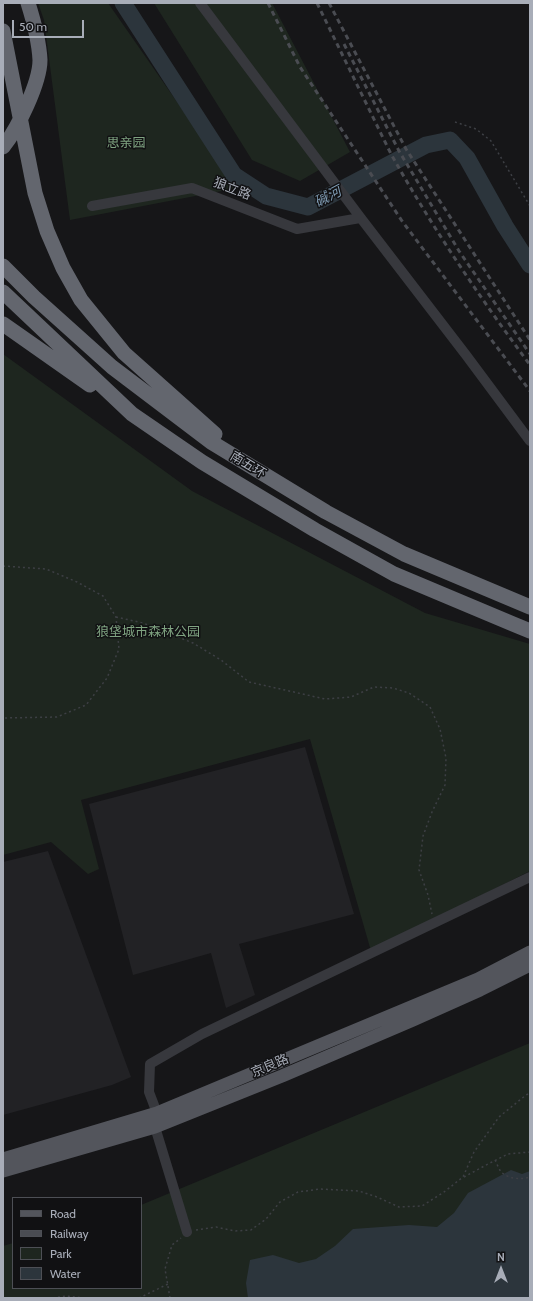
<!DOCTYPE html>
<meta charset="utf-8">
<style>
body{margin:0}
#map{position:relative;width:533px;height:1301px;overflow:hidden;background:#161618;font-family:Cabin,sans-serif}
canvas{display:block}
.frame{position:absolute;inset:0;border:4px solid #a8adb8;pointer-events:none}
.legend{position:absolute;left:12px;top:1197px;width:130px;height:92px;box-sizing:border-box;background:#111113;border:1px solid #4d4f55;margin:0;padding:5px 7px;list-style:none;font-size:12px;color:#a8adb8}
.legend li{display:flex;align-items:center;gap:8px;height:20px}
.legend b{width:20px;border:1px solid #4d4f55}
.north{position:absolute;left:481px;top:1249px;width:40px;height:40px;-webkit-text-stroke:3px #111113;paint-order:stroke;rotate:0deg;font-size:11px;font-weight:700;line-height:16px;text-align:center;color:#a8adb8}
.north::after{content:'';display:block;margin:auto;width:14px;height:18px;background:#a8adb8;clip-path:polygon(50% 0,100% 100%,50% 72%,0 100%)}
.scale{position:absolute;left:12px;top:20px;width:72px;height:18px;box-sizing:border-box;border:2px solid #a8adb8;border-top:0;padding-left:5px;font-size:12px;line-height:14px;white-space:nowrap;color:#a8adb8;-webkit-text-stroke:3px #111113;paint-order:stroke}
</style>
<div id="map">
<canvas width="533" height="1301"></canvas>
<div class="frame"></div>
<ul class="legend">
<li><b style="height:5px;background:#53555c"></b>Road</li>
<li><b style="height:5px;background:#4a4c52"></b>Railway</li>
<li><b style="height:11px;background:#1e261f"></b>Park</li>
<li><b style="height:11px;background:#2c353c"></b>Water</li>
</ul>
<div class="north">N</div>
<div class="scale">50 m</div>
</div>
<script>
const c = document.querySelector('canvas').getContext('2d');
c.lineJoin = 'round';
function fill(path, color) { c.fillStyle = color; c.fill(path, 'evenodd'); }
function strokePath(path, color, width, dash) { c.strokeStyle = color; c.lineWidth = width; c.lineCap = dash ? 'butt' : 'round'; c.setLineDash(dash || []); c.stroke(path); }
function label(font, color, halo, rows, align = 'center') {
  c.font = font + ' Cabin,"Noto Sans SC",sans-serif'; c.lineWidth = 3; c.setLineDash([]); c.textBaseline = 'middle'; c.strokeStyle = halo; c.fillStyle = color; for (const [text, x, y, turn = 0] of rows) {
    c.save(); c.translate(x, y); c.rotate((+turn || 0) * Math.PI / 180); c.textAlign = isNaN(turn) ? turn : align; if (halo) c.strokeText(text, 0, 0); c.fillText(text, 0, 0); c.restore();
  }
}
const built = new Path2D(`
 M305,747L354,914L239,944L255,995L226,1008L211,953L133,975L89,804Z
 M48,851L131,1077L112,1085L3,1115V862Z`);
const green = new Path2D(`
 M38,3H108L237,188L70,220L44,20Z
 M154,3H272L350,152L300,181L252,160Z
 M3,354L192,491L425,613L530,644V871L371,951L310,739L81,800L99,869L88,874L51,842L3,855Z
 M530,1043V1298H3V1246L13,1243V1288H141V1205Z`);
const water = new Path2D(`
 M511,1170L522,1174L530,1171V1298H248L246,1283L250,1260L273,1255L299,1263L316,1259L335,1246L353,1229L409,1225L437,1227L454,1213L468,1193Z`);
const river = new Path2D(`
 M123,3L234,175L266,196L308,207L426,145L450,140L467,158L505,226L530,265`);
const path = new Path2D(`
 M455,122L476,129L491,141L530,206
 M3,566L46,569L77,582L103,596L116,617L119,649L107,678L86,705L57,717L3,718
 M116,617L143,623L193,643L221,660L249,682L325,699L351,697L374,687L393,688L409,693L430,707L440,729L446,758L445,785L432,812L423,836L419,870L428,895L432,914
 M495,1160C497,1164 499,1169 501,1172C509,1179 521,1180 530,1177
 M464,1177L488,1164L508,1154L530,1152
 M196,1230L216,1227L235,1231L251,1230L266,1219L280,1202L298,1192L320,1189L359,1191L377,1197L399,1207L422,1206L444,1192L463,1177L474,1152L499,1117L526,1095L530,1093
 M53,1298L66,1296L86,1298
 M139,1298L168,1284
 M170,1298L165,1269L172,1245L181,1238`);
const minor = new Path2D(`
 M200,3L360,217L466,355L530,441
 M92,206L192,188L297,229L360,218
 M187,1232L155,1127L157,1113L149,1092L150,1064L202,1034L530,877`);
const major = new Path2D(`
 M3,1159L157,1113L478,979L530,952
 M3,1171L155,1127L282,1076L413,1020L480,990L530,965`);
const highway = new Path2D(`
 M3,31L35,193L47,231L63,268L81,300L124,353L215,434
 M3,147C17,130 40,83 40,60C39,41 34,22 28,3
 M3,266L34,297L112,367L211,442L326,512L404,554L530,607
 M3,292L132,414L202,462L315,530L394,574L513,624L530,631
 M3,324L90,385`);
const rail = new Path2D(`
 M268,3L300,67L363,162L402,221L530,391
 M317,3L391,154C432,227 480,298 530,365
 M329,3L406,149L530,340
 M344,44L399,151L459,251L530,354`);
const parkNames = [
 ["思亲园",126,143],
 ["狼垡城市森林公园",148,632]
];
const streetNames = [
 ["狼立路",232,189,21],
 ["南五环",248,465,31],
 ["京良路",270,1066,-23]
];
const waterNames = [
 ["碱河",328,197,-28]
];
fill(built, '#222225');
fill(green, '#1e261f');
fill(water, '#2c353c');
strokePath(river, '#2c353c', 17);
strokePath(path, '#3d3f44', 1.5, [2, 3]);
strokePath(minor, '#37383d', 10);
strokePath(major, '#53555c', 13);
strokePath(highway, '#63666e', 15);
strokePath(rail, '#4a4c52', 3, [5, 4]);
label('13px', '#7fa381', '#111113', parkNames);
label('13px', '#a8adb8', '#111113', streetNames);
label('italic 14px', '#7f9bb3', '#111113', waterNames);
</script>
